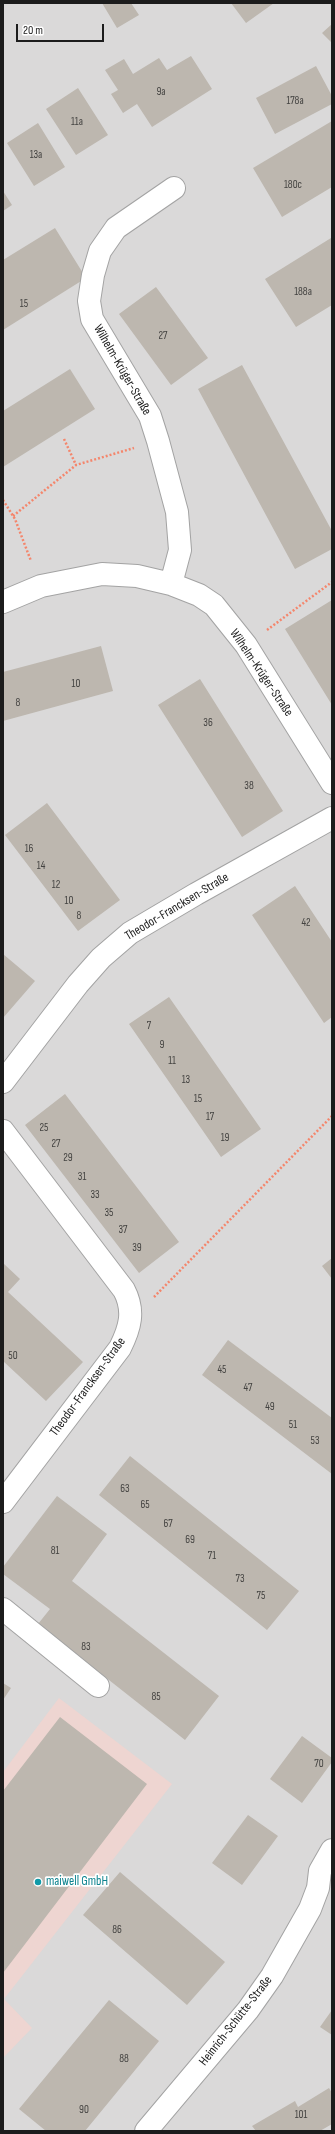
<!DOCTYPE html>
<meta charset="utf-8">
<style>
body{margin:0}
#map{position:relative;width:335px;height:2134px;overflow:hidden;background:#edeae2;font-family:"Sofia Sans Condensed",sans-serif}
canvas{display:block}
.frame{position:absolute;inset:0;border:4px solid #1c1c1c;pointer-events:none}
.scale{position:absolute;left:16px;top:24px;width:88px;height:18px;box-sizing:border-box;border:2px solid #1c1c1c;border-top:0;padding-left:5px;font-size:12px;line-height:14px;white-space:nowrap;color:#1c1c1c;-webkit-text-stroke:3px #fff;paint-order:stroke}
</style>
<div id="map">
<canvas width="335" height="2134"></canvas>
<div class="frame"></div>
<div class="scale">20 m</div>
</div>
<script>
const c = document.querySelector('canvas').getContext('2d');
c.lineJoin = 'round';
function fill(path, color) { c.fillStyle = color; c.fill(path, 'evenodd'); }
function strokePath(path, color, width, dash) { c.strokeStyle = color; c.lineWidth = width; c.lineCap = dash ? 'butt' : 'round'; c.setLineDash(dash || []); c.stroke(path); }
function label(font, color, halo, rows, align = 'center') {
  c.font = font + ' "Sofia Sans Condensed",sans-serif'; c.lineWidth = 3.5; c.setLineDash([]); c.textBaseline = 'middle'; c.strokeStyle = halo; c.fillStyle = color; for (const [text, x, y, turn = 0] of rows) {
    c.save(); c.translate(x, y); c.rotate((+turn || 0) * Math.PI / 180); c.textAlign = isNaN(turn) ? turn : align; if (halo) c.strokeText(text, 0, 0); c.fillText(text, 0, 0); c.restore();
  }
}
const residential = new Path2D(`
 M3,3H332V2131H3Z`);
const commercial = new Path2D(`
 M59,1698L172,1784L4,1999L32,2028L3,2058V1772Z`);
const building = new Path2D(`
 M102,3H131L139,15L117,28Z
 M231,3H274L246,23Z
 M332,24V43L322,33Z
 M191,56L212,89L152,127L137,104L123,113L111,94L118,90L105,70L124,59L133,74L159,58L167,70Z
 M316,66L332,96V104L275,134L256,98Z
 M78,88L108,135L76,155L46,109Z
 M332,121V187L282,217L253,168Z
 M38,123L65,167L34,186L7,143Z
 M3,191L12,205L3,211Z
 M55,228L86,278L3,330V260Z
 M331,238L332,305L296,327L265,279Z
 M156,287L208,358L171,385L119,314Z
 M242,365L332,531V549L295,569L198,389Z
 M70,369L95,409L3,467V411Z
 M332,600V705L285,629Z
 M101,646L113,691L3,721V672Z
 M200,679L283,811L242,837L158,705Z
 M47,803L120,900L78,931L5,835Z
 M295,886L332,942V1017L324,1023L252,915Z
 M3,954L35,981L3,1018Z
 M169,997L261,1129L221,1157L129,1024Z
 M65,1094L179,1242L139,1273L25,1125Z
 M332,1258V1279L322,1266Z
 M3,1263L20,1279L8,1292L83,1362L46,1401L3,1361Z
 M228,1340L332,1418V1474L202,1375Z
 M130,1456L299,1591L267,1630L99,1495Z
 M57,1496L107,1534L72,1581L219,1696L185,1740L38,1624L50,1609L3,1574V1567Z
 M3,1683L11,1688L3,1700Z
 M60,1717L147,1784L3,1973V1791Z
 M302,1736L332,1758V1762L302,1803L270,1779Z
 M248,1815L278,1836L242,1885L212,1863Z
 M120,1872L225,1962L187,2005L83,1915Z
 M109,2000L159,2041L85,2131H46L19,2109Z
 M332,2010V2035L320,2027Z
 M329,2088L332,2093V2124L320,2131H256L252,2126L295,2101L298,2107Z`);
const path = new Path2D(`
 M64,439L76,465
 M3,500L15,519L31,561
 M13,516L76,465L134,448
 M267,630L332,582
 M154,1297L332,1116`);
const minor = new Path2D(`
 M171,584L180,550L177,512L158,441L150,416L92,319L89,301L93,275L100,251L116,228L174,188
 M3,602L41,586L102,574L137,576L171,584L199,595L214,605L246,645L332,783
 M3,1082L78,984L101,958L130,933L196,894L332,818
 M3,1131L124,1290C135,1311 130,1328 120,1348L3,1502
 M3,1609L98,1686
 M146,2131L248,2010L272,1976L310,1909L318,1888L320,1871L332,1850`);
const markers = [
 [38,1882,4,"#0f9aa8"]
];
const numberNames = [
 ["9a",161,92],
 ["178a",295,101],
 ["11a",77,122],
 ["13a",36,155],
 ["180c",293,185],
 ["188a",303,292],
 ["15",24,304],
 ["27",163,336],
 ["10",76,684],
 ["8",18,703],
 ["36",208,723],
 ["38",249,786],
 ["16",29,849],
 ["14",41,866],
 ["12",56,885],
 ["10",69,901],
 ["8",79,916],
 ["42",306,923],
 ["7",149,1026],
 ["9",162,1045],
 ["11",172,1061],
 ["13",186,1080],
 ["15",198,1099],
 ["17",210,1117],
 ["25",44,1128],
 ["19",225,1138],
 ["27",56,1144],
 ["29",68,1158],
 ["31",82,1177],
 ["33",95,1195],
 ["35",109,1213],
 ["37",123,1230],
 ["39",137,1248],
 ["50",13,1356],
 ["45",222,1370],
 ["47",248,1388],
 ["49",270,1407],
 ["51",293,1425],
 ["53",315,1441],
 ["63",125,1489],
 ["65",145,1505],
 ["67",168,1524],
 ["69",190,1540],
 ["81",55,1551],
 ["71",212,1556],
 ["73",240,1579],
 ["75",261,1596],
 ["83",86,1647],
 ["85",156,1697],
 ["70",319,1764],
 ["86",117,1930],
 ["88",124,2059],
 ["90",84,2110],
 ["101",301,2115]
];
const streetNames = [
 ["Wilhelm-Krüger-Straße",122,370,60],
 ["Wilhelm-Krüger-Straße",261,673,56],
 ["Theodor-Francksen-Straße",177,907,-31],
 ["Theodor-Francksen-Straße",88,1387,-54],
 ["Heinrich-Schütte-Straße",236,2021,-52]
];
const cultureNames = [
 ["maiwell GmbH",46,1882]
];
fill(residential, '#dad9d9');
fill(commercial, '#eed5d1');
fill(building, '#bdb7af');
strokePath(minor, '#a3a3a3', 24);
strokePath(path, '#f4866c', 2.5, [2, 2]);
strokePath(minor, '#fff', 22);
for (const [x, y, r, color] of markers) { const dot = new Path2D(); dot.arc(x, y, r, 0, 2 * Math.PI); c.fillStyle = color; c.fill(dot); strokePath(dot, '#fff', 1.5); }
label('11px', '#444341', null, numberNames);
label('13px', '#1c1c1c', '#fff', streetNames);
label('13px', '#0d838f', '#fff', cultureNames, 'left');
</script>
